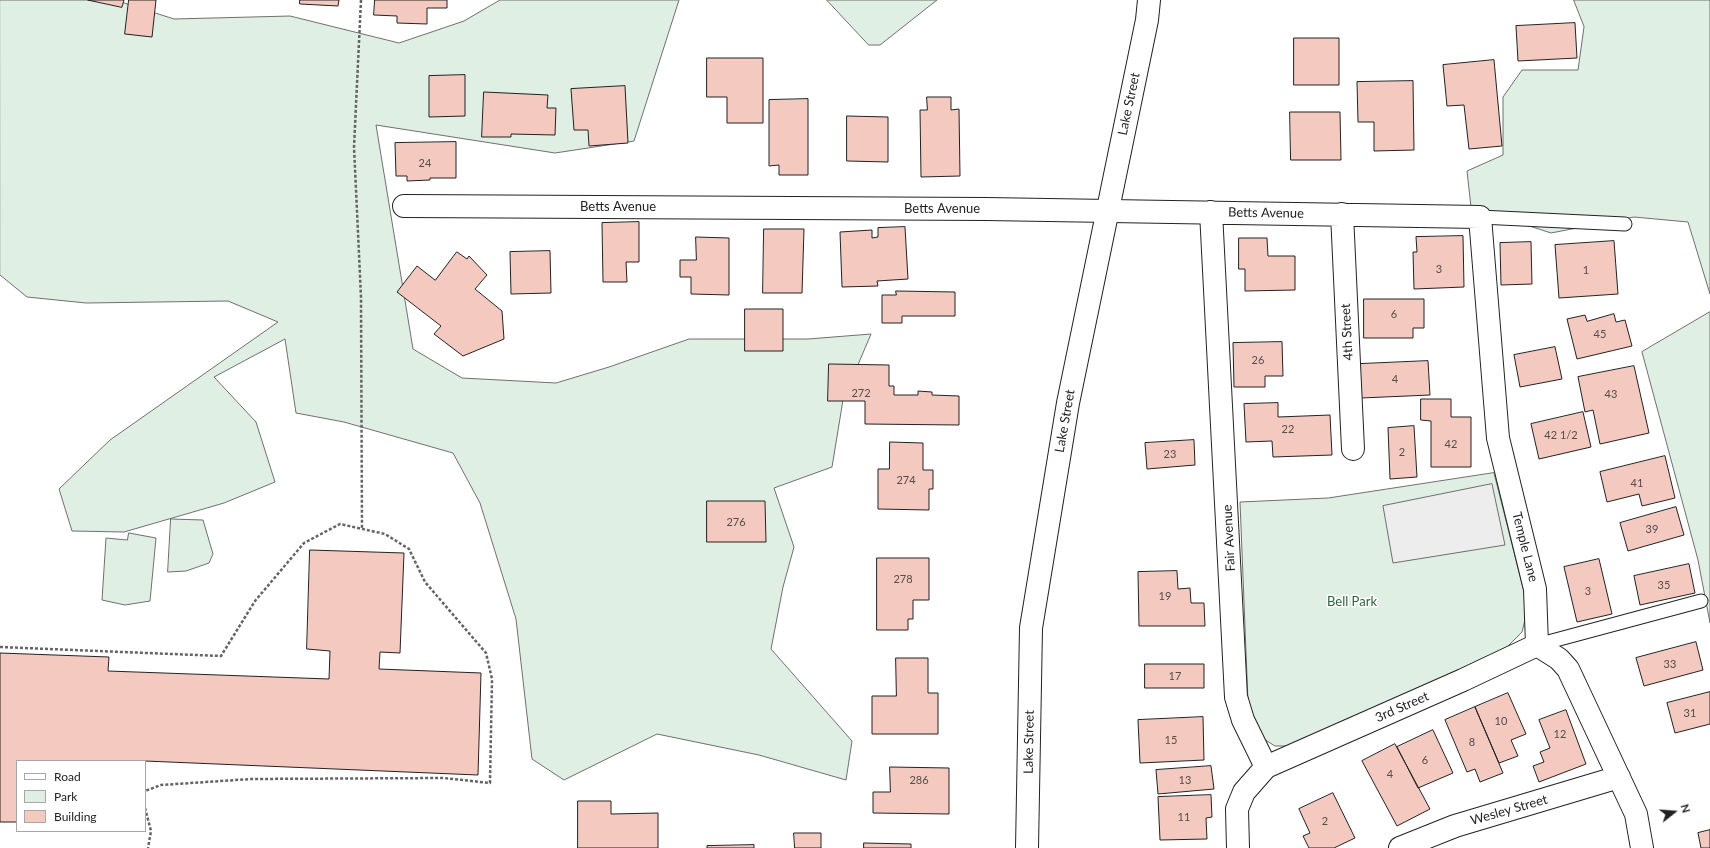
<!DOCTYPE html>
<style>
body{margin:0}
#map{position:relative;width:1710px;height:848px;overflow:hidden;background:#fff;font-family:Lato,sans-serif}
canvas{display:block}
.legend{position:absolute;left:16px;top:760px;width:130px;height:72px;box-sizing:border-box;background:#fff;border:1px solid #a7a7a7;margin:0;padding:5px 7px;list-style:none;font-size:12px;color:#222}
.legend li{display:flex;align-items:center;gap:8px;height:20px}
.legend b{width:20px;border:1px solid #a7a7a7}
.north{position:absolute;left:1654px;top:792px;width:40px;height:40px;-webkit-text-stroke:3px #fff;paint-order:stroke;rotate:73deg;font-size:11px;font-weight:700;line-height:16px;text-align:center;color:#222}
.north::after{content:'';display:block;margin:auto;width:14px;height:18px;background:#222;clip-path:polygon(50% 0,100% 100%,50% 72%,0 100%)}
</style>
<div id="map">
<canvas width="1710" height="848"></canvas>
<ul class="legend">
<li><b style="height:5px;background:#fff"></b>Road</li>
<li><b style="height:11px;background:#e0efe3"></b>Park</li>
<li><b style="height:11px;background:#f3c9c0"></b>Building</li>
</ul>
<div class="north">N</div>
</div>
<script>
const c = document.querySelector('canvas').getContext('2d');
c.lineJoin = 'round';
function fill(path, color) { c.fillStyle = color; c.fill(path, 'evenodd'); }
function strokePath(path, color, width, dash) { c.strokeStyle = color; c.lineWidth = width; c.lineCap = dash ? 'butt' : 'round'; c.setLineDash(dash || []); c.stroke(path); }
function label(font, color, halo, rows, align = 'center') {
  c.font = font + ' Lato,sans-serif'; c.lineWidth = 3; c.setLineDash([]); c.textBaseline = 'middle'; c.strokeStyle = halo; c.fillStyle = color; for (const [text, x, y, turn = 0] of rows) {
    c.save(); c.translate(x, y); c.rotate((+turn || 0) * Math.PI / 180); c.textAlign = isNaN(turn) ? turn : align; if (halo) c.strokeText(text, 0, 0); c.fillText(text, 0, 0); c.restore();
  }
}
const green = new Path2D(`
 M0,0H115L174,19L290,16L399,43L464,21L500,0H679L634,141L555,153L376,125L413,349L462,378L556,383L609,367L689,339H808L871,334L843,400L832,467L774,488L794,547L783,587L771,649L852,741L846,780L759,755L657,734L564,780L532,759L516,619L480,503L453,453L344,422L296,413L285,339L214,377L256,422L275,482L224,503L124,532L72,531L59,489L110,440L278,322L228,301L86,303L27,297L0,275Z
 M827,0H937L880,45H869Z
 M1574,0H1710V294L1688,222L1634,217L1551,233L1471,207L1467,171L1503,155V97L1522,70H1578L1584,27Z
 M1710,312V623L1698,560L1642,352Z
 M1494,473L1528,608L1522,632L1507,647L1296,746H1275L1262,738L1248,702L1240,502L1328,498Z
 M171,519L203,520L213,554L209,563L186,571L168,572Z
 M129,533L156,538L150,601L125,605L102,600L106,538L127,540Z`);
const parking = new Path2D(`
 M1492,484L1505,545L1393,563L1383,506Z`);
const building = new Path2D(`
 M88,0H124L122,7Z
 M129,0H156L152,37L125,34Z
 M300,0H339L338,6L300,4Z
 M375,0H447V8H427V24L397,23V16L374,15Z
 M1575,23L1577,58L1518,61L1516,26Z
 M1294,38H1339V85H1294Z
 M707,58H763V123H727V97H707Z
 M1494,60L1502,146L1469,149L1464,105L1447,106L1443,65Z
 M465,75V116L429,117V76Z
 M1413,81L1414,150L1374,151V122H1358L1357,82Z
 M625,86L628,143L589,146L588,130H574L571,89Z
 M484,92L548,95L547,108H556L555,135L511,134V137H482Z
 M927,97H951V110L959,109L960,176L921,177L920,110H927Z
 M808,99V175H779V165L769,166V100Z
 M1290,112H1340L1341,160H1291Z
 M847,116L888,117V162L847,161Z
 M456,142V178H430V180L407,181V176H396L395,143Z
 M639,222V262H626L627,282H603L602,223Z
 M905,227L908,279L877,281L878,286L842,287L840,232L872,230V238L878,237V228Z
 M764,229H804L802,293H763Z
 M1463,236L1464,287L1414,289L1413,252H1417L1416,237Z
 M696,237L729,238V295L691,294V277H680V260H696Z
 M1239,238H1267L1268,256H1295V290L1245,291V269H1239Z
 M1614,241L1618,294L1559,298L1555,245Z
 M1531,242L1532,284L1501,285L1500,243Z
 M550,251L551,293L511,294L510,252Z
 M457,252L467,259L469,256L487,275L475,289L502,311L504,339L463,356L434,334L441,326L397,292L417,266L435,280Z
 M896,291L955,292V316H902V323H882V295H896Z
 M1364,299H1424V328H1413V338H1364Z
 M745,309H783V351H745Z
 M1614,314L1616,322L1625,320L1632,346L1577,359L1567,319L1585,315L1587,321Z
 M1282,342L1283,376H1265V387H1234L1233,343Z
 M1555,347L1562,379L1520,387L1514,355Z
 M1428,361L1430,395L1361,398L1360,364Z
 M829,364L889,365V386H894V395H918V391L932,392V395L959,396V425L865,424V401H828Z
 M1634,366L1649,433L1600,444L1593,410L1585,412L1578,377Z
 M1421,399H1451V417H1471V467H1431V421L1421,420Z
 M1278,403V417L1330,415L1332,455L1273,457L1272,441L1246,442L1244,404Z
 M1583,412L1591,447L1539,459L1531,424Z
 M1414,426L1417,477L1390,479L1388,428Z
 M1194,440L1195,465L1147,469L1145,443Z
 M890,442L923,443V470H933V489H929V510L878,509V469H889Z
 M1665,456L1675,498L1642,506L1639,494L1607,502L1600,472Z
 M707,501H765L766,542H707Z
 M1676,507L1684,535L1628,551L1620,523Z
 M310,550L404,553L400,653L380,652L379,669L481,673L478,775L145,761H17V822H0V653L109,657L108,671L329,679L330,651L307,649Z
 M877,558H929V600H913V619H908V630H877Z
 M1599,559L1612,614L1577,622L1564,567Z
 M1689,564L1695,593L1640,605L1634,576Z
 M1177,571L1178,589L1190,588L1191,603H1204L1205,626H1139L1138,572Z
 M1696,642L1703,670L1644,686L1636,658Z
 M896,658H928V693H938V734H872V696H896Z
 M1145,664H1204V688H1145Z
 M1710,692V724L1675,733L1667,703Z
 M1508,693L1526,734L1511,740L1518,756L1499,763L1475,707Z
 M1475,707L1503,773L1480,782L1475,769L1467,772L1445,720Z
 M1566,710L1586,764L1539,782L1533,766L1544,762L1540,752L1550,748L1539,720Z
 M1203,717L1204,760L1140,763L1138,720Z
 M1433,730L1453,773L1418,788L1397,747Z
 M1395,744L1430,809L1397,826L1362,761Z
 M1211,766L1214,789L1158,794L1156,770Z
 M890,767L949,768V814L873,813V792H890Z
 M1333,793L1355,838L1334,848H1309L1303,836L1310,833L1299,809Z
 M1211,795L1212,817L1206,818L1207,839L1160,840L1158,797Z
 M578,801H611V814L658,813V848H578Z
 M1710,830V848H1701L1698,833Z
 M794,833H821V848H795Z
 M864,843L911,844V848H864Z
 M754,845V848H707V846Z`);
const path = new Path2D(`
 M361,0L354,147L361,297L362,529
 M0,647L221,656L255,601L304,543L340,524L385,534L409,549L425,582L486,653L492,679L490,783L444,778L251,779L161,785L145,791
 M145,808L151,831L148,848`);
const service = new Path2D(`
 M1480,217L1625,224
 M1537,645L1701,601`);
const minor = new Path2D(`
 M404,206L986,209L1480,217L1498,438L1535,589L1537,645
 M1211,212L1236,697L1243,720L1266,767
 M1342,214L1353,449
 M1537,645L1559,659L1568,669L1636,814L1642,848
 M1238,848L1237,809L1244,792L1266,767L1463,680L1537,645
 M1400,848L1455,826L1619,777`);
const tertiary = new Path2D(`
 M1027,848L1031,628L1068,403L1147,20L1149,0`);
const numberNames = [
 ["24",425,163],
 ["3",1439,269],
 ["1",1586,270],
 ["6",1394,314],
 ["45",1600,334],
 ["26",1258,360],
 ["4",1395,379],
 ["272",861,393],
 ["43",1611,394],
 ["22",1288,429],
 ["42 1/2",1561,435],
 ["42",1451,444],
 ["2",1402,452],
 ["23",1170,454],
 ["274",906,480],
 ["41",1637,483],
 ["276",736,522],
 ["39",1652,529],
 ["278",903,579],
 ["35",1664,585],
 ["3",1588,591],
 ["19",1165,596],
 ["33",1670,664],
 ["17",1175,676],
 ["31",1690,713],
 ["10",1501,721],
 ["12",1560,734],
 ["15",1171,740],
 ["8",1472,742],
 ["6",1425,760],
 ["4",1390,774],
 ["286",919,780],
 ["13",1185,780],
 ["11",1184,817],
 ["2",1325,821]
];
const streetNames = [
 ["Lake Street",1129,104,-78],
 ["Betts Avenue",618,207],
 ["Betts Avenue",942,209],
 ["Betts Avenue",1266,213,1],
 ["4th Street",1347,332,-93],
 ["Lake Street",1065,421,-80],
 ["Fair Avenue",1229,538,-93],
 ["Temple Lane",1525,547,76],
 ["3rd Street",1402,707,-24],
 ["Lake Street",1029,742,-89],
 ["Wesley Street",1509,810,-16]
];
const parkNames = [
 ["Bell Park",1352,602]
];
fill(green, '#e0efe3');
strokePath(green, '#6f6f6f', 1);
fill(parking, '#ededed');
strokePath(parking, '#6f6f6f', 1);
fill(building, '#f3c9c0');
strokePath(building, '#222', 1);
strokePath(service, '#222', 15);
strokePath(minor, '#222', 24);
strokePath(tertiary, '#222', 24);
strokePath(path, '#646464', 2.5, [3, 2]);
strokePath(service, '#fff', 13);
strokePath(minor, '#fff', 22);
strokePath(tertiary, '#fff', 22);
label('11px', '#564c4a', null, numberNames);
label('13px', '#222', '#fff', streetNames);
label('13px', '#2f5e38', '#fff', parkNames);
</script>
